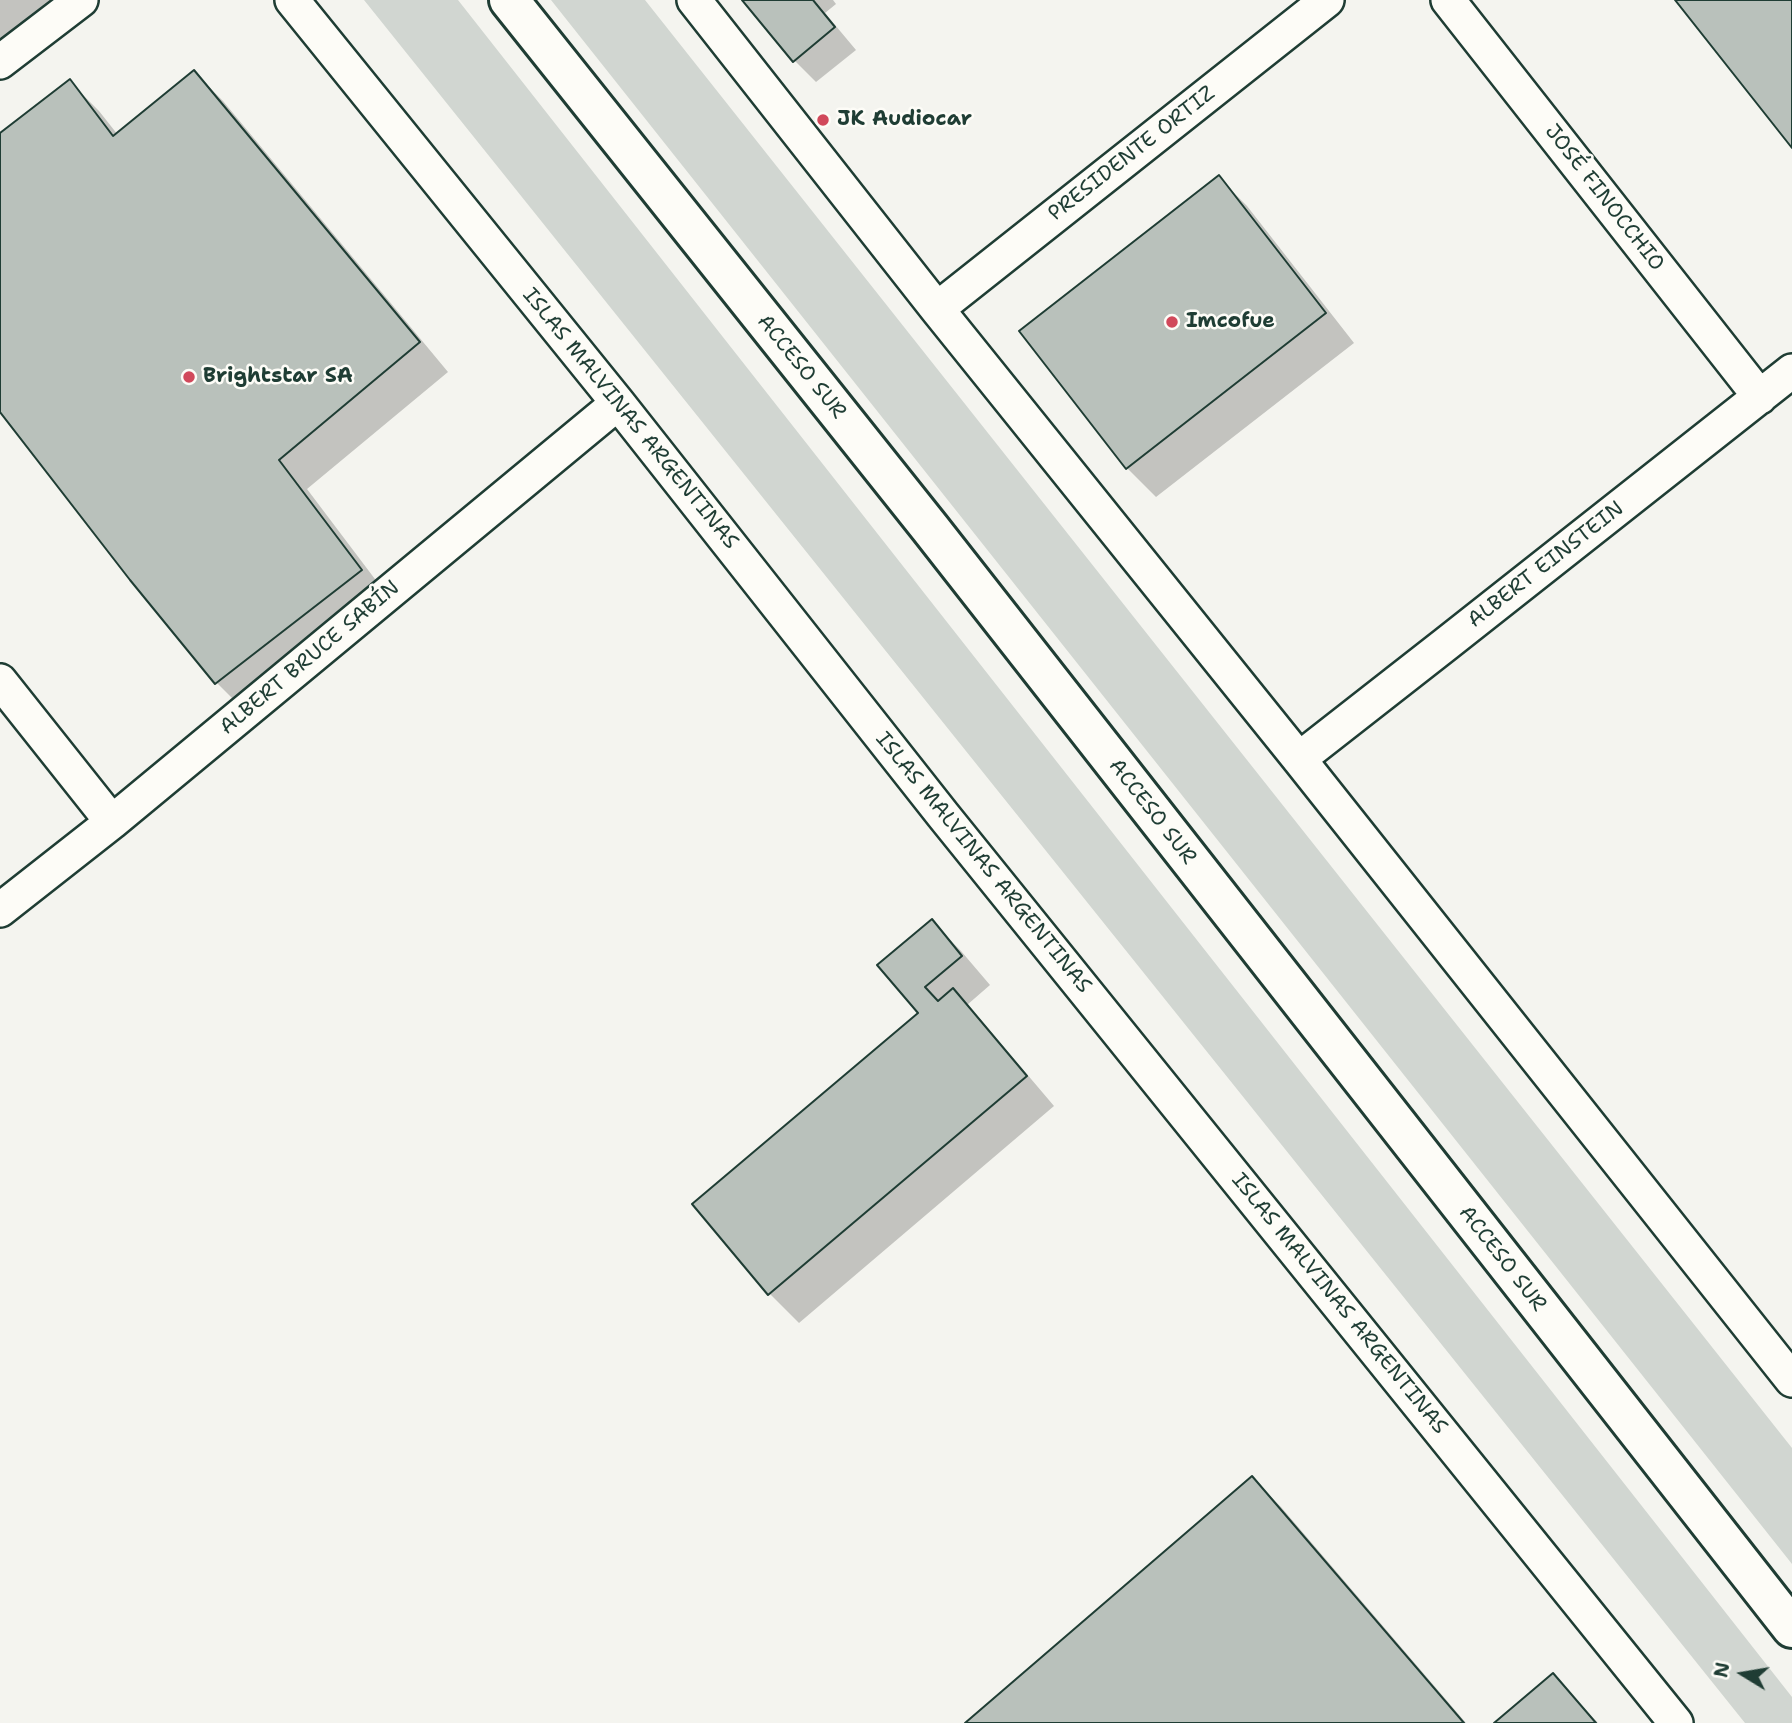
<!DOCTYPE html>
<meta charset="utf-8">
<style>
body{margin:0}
#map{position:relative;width:1792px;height:1723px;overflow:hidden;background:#f4f4ef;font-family:"Shantell Sans",sans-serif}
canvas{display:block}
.north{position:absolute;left:1708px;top:1639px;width:70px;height:70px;-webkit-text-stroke:5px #fdfcf7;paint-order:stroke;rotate:281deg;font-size:19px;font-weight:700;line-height:28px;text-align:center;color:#1f3d34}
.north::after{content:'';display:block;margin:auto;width:24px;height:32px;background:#1f3d34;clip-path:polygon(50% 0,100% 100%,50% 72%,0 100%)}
</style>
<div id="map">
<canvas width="1792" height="1723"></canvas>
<div class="north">N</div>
</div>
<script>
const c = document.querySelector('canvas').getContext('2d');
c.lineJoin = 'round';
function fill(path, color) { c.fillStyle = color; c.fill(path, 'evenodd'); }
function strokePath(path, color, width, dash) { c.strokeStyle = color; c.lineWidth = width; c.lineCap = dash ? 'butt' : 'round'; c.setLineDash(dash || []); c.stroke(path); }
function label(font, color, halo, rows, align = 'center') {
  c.font = font + ' "Shantell Sans",sans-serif'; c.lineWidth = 5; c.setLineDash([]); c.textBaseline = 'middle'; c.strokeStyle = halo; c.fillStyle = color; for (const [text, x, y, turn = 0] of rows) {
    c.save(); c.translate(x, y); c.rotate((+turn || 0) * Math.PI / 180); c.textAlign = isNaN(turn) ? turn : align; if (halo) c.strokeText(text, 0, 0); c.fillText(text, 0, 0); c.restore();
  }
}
const green = new Path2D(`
 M364,0H458L1792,1697V1723H1745Z
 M551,0H645L1792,1448V1564Z`);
const shadow = new Path2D(`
 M0,0H55L0,41Z
 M744,0H833L836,4L825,13L856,50L816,82L794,60Z
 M194,72L223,101L448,372L307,489L390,599L245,711L216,682L0,410V135L70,82L99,111L118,135Z
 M1218,177L1247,206L1354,343L1156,497L1127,468L1021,332Z
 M932,922L961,951L990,985L967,1005L981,1020L1054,1106L799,1323L770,1294L694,1204L920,1013Z
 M1252,1478L1281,1507L1466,1723H967Z
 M1553,1675L1598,1723H1497Z`);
const building = new Path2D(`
 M742,0H813L835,27L793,62Z
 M1675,0H1792V148Z
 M194,70L420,342L279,460L362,570L215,684L130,580L0,412V133L70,79L113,136Z
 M1219,175L1326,313L1126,469L1019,331Z
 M932,919L962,956L925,987L938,1001L953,988L1027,1076L768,1295L692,1204L918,1013L877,965Z
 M1252,1476L1464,1723H965Z
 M1553,1673L1596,1723H1494Z`);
const minor = new Path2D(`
 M292,0L618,403L943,815L1676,1723
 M694,0L937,309L1299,759L1792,1380
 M1448,0L1760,397
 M0,62L81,0
 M937,309L1327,0
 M0,681L112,822
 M1299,759L1446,644L1792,371
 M0,910L112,822L618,403`);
const primary = new Path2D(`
 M509,0L930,528L1792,1628`);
const markers = [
 [823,120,7,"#d1495b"],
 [1172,322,7,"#d1495b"],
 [189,377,7,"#d1495b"]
];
const poiNames = [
 ["JK Audiocar",837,120],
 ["Imcofue",1186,322],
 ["Brightstar SA",203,377]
];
const streetNames = [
 ["PRESIDENTE ORTIZ",1132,154,-38],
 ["JOSÉ FINOCCHIO",1604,198,52],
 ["ACCESO SUR",801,367,51],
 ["ISLAS MALVINAS ARGENTINAS",630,419,51],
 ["ALBERT EINSTEIN",1546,565,-38],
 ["ALBERT BRUCE SABÍN",310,658,-40],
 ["ACCESO SUR",1152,812,52],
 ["ISLAS MALVINAS ARGENTINAS",983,863,51],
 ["ACCESO SUR",1502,1259,52],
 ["ISLAS MALVINAS ARGENTINAS",1339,1304,51]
];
fill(green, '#d1d6d1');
fill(shadow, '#0003');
fill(building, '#b9c1bb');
strokePath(building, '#1f3d34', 2);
strokePath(minor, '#1f3d34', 38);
strokePath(primary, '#1f3d34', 44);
strokePath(minor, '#fdfcf7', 33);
strokePath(primary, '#fdfcf7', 38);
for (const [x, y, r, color] of markers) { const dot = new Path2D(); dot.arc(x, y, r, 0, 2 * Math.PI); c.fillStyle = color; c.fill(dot); strokePath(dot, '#fdfcf7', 2.5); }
label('bold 21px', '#1f3d34', '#fdfcf7', poiNames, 'left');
label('21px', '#1f3d34', '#fdfcf7', streetNames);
</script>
